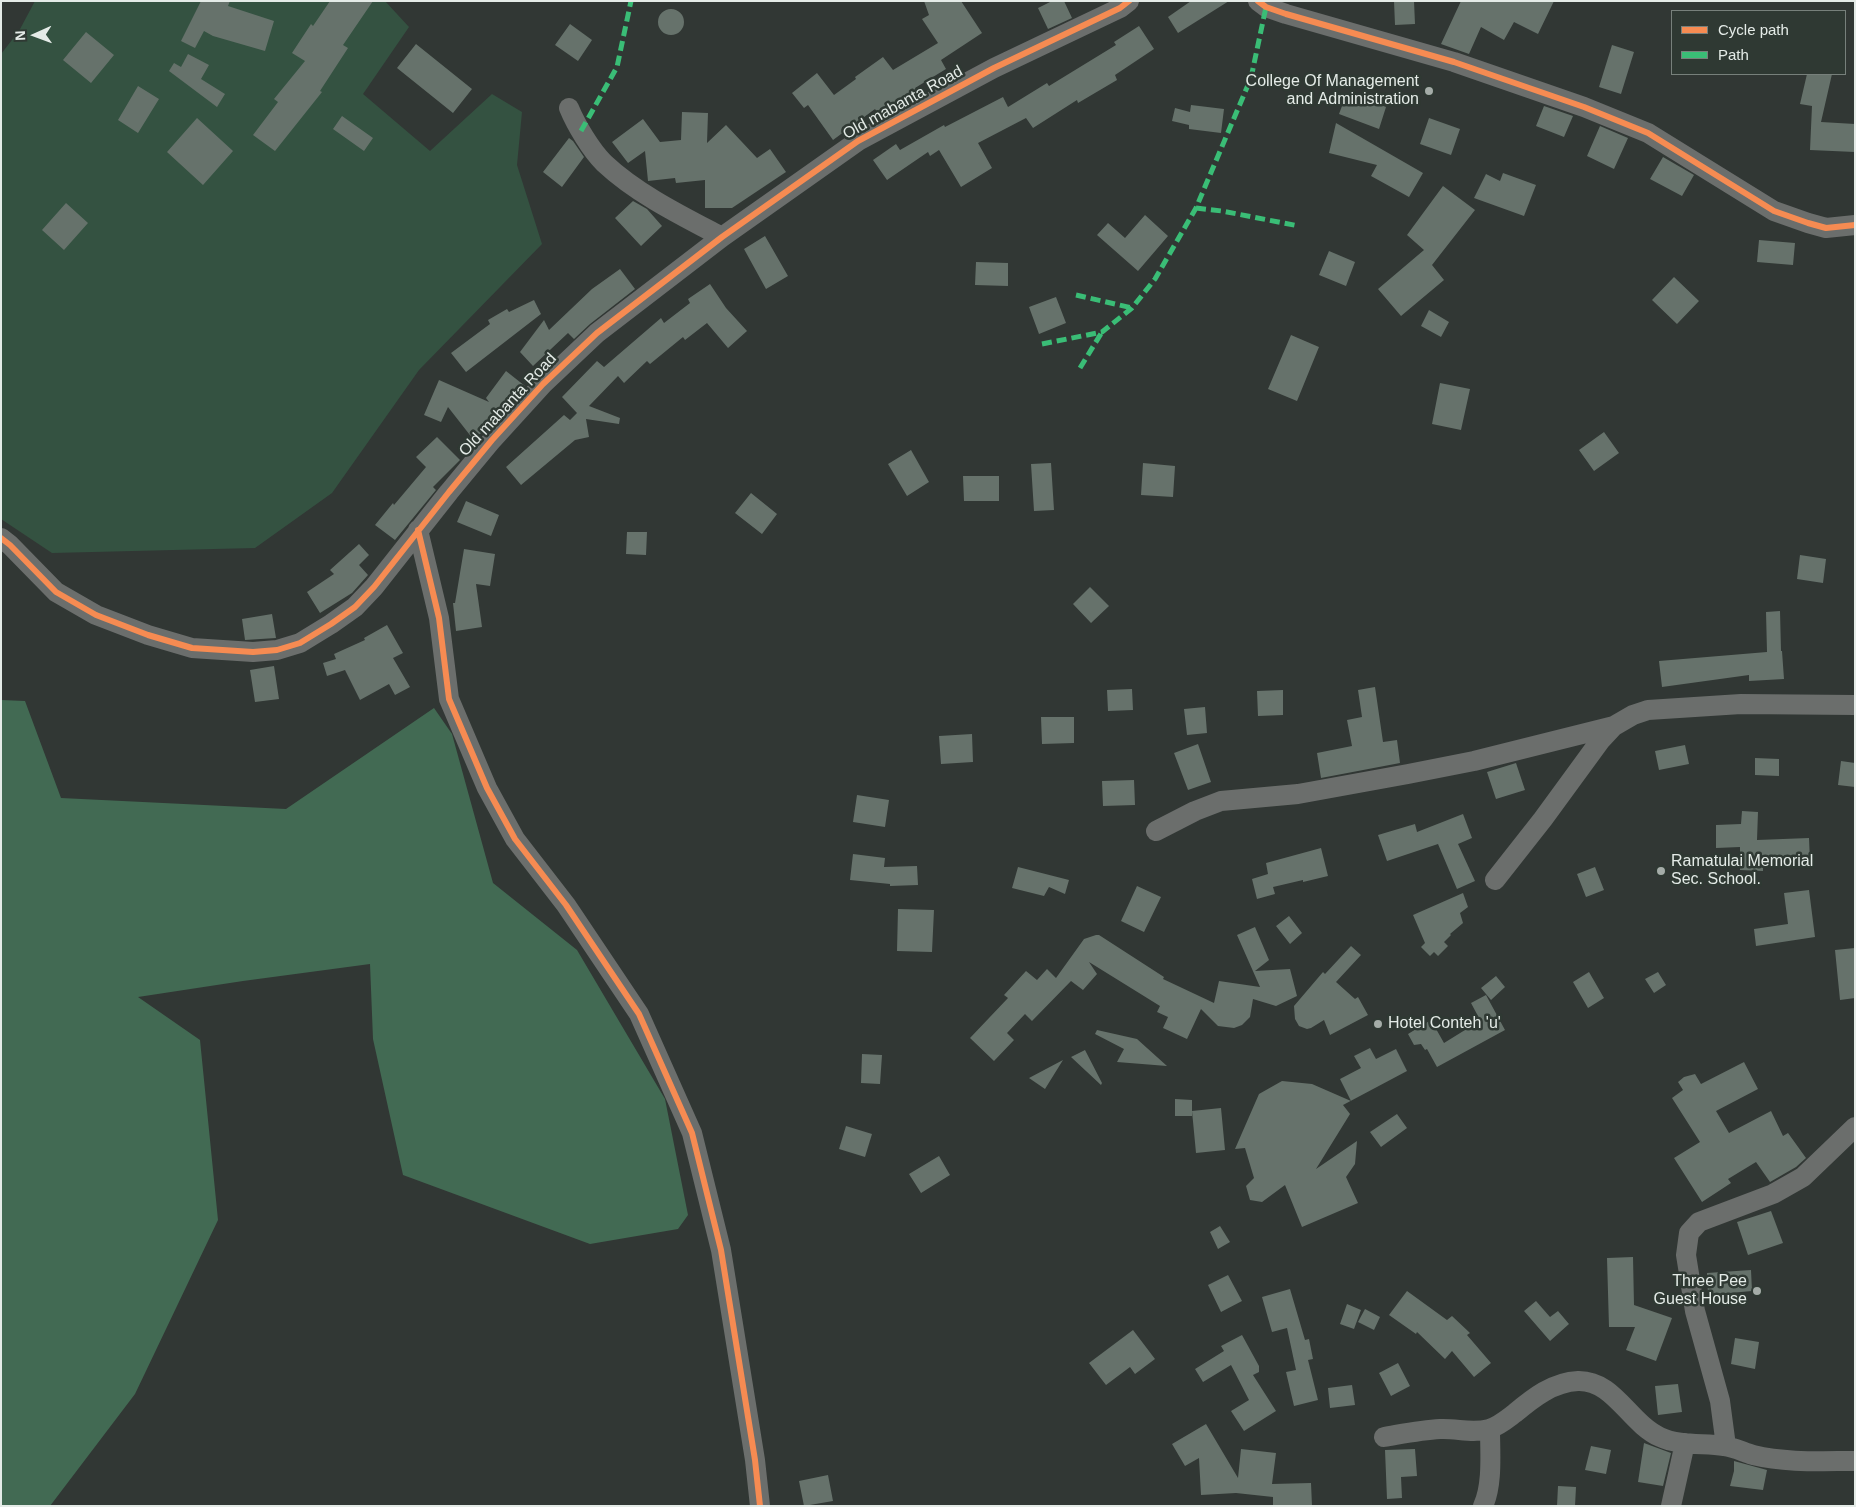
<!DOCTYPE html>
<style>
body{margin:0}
#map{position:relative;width:1856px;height:1507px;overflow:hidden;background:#313734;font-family:Helvetica,sans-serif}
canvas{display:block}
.frame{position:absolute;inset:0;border:2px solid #e4ebe7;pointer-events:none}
.legend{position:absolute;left:1671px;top:10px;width:175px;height:65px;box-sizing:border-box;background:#2f3933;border:1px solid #77807b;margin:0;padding:6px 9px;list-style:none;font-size:15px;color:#e4ebe7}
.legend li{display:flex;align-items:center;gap:10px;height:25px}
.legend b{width:25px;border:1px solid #77807b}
.north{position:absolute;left:10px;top:10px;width:50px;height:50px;-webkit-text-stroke:4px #2f3933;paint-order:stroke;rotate:268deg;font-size:14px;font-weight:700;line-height:20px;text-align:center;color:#e4ebe7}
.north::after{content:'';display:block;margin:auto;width:18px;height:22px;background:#e4ebe7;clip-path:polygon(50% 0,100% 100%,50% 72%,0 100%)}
</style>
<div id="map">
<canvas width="1856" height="1507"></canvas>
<div class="frame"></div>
<ul class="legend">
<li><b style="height:6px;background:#f68b52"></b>Cycle path</li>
<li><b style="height:6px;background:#3abd76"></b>Path</li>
</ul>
<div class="north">N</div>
</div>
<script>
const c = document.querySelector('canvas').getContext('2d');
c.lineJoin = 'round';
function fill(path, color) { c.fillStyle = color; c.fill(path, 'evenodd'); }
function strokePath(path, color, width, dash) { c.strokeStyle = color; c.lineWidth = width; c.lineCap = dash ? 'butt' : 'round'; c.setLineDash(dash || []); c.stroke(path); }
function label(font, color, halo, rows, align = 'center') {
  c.font = font + ' Helvetica,sans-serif'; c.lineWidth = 5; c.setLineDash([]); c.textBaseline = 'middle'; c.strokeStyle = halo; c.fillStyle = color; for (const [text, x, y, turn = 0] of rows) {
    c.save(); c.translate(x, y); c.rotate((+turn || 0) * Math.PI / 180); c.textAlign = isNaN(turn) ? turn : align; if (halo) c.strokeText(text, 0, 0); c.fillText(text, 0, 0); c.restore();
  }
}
const green = new Path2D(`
 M35,1H385L409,27L363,94L430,151L492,94L522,112L517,165L542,244L419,370L332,493L255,548L52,553L1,519V54L19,31Z`);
const forest = new Path2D(`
 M1,700L25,701L61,798L286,809L434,708L452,734L493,883L577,950L665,1099L688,1215L678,1229L590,1244L403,1175L373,1039L370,964L243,981L138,997L200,1040L218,1220L135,1394L50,1506H1Z`);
const building = new Path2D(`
 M201,1H230L228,6L274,21L265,51L213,36L204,31L195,48L181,41Z
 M330,1H373L343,45L348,48L320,91L322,92L275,151L253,135L278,102L274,99L305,61L292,53L311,24L313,26Z
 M924,1H961L982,33L941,60L946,69L915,88L918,92L880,116L875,109L833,140L808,105L804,108L792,93L817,73L834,95L856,79L855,77L883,57L893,70L938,43L922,19L929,15Z
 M1052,1H1064L1072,18L1048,29L1038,8Z
 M1191,1H1229L1178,33L1168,17Z
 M1394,1H1414L1415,24L1395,25Z
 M1461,1H1554L1538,34L1514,22L1504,40L1481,27L1469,54L1441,44Z
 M658 22a13 13 0 1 1 26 0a13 13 0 1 1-26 0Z
 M570,24L592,40L578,61L555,45Z
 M1139,26L1154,49L1115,75L1117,80L1078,103L1077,100L1033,128L1026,118L978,143L992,168L961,187L939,150L930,156L928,152L887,180L873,160L896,144L900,150L944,125L945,127L1003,97L1008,107L1047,83L1049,86L1116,45L1114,42Z
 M86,32L114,55L91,83L63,60Z
 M416,44L472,89L453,113L397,68Z
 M1612,45L1634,52L1621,94L1599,87Z
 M188,54L209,65L201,79L225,94L217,107L169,71L174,63L181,67Z
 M1807,74H1832L1821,122L1855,124V152L1810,150L1812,106L1800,104Z
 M138,86L159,99L138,133L118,120Z
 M1345,98L1366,104L1368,100L1386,107L1379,129L1339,114Z
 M1191,105L1224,109L1221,133L1189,129V125L1172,121L1175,108L1190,112Z
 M1544,106L1573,116L1564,137L1536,126Z
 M682,112L708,113L707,143L726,125L757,158L770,149L786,172L732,208H705V180L676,183L675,178L648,181L645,151L628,163L612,142L643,119L660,142L681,140Z
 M342,116L373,138L364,151L333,129Z
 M197,118L233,151L203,185L167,152Z
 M1429,118L1460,129L1451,155L1420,144Z
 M1336,123L1423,173L1409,197L1371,176L1377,165L1329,153Z
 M1600,126L1628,138L1614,169L1587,156Z
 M569,138L573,141L584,157L562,187L543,172Z
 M1663,157L1694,175L1682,196L1650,179Z
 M1503,173L1536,185L1524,216L1474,198L1486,174L1500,181Z
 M1443,186L1475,210L1432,265L1444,280L1401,316L1378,289L1424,250L1407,235Z
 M633,201L647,209L662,226L641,246L615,218Z
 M66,203L88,223L64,250L42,230Z
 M1145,215L1168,236L1138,271L1097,235L1108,223L1125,238Z
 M765,236L788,276L766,289L744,249Z
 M1759,240L1795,243L1793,265L1757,262Z
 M1329,251L1355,262L1346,286L1319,275Z
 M976,262L1008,263V286L975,285Z
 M620,269L635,289L590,324L574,339L568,333L533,366L520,352L544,320L549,330L592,289Z
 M1674,277L1699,301L1677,324L1652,300Z
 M710,284L726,308L747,331L728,348L707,323L685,340L683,337L650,364L647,361L624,383L618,376L589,406L620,418L619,424L586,419L589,437L575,440L521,485L506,467L564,415L570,420L577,413L562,397L597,361L604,367L661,318L664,323L690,303L688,299Z
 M1056,297L1066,323L1039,334L1029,307Z
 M534,300L541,314L466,372L451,353L490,324L488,320L507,309L509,312Z
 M1429,310L1449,322L1441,337L1421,326Z
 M1291,335L1319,347L1297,401L1268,389Z
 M506,371L525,386L484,431L473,439L448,407L441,422L424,415L439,380L489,402L486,398Z
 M1440,383L1470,389L1461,430L1432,424Z
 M1604,432L1619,453L1594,471L1579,450Z
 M437,437L460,460L433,487L436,490L395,540L375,525L393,503L394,505L426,467L416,457Z
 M911,450L929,482L907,496L888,464Z
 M1051,463L1054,510L1034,511L1031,464Z
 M1143,463L1175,466L1173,497L1141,495Z
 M963,476H999V501H964Z
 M751,493L777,514L762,534L735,513Z
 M466,501L499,515L491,536L457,522Z
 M627,532H647L646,555L626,554Z
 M359,544L369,555L359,565L368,575L352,593L320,613L307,592L334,574L330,570Z
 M464,549L495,554L490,586L476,584L482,627L456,631L453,603H455Z
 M1800,555L1826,559L1823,583L1797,579Z
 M1090,587L1109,606L1091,623L1073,604Z
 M1780,611L1781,651H1782L1784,679L1749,681V675L1662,687L1659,661L1767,652L1766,612Z
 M272,614L276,638L245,640L242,619Z
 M387,625L403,653L393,658L410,687L395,695L389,684L360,700L345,670L327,676L323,663L336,659L334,654L365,640L364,638Z
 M274,666L279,699L255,702L250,670Z
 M1375,687L1383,742L1397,740L1400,763L1321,778L1317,753L1352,746L1347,720L1362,717L1358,690Z
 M1132,689L1133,710L1108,711L1107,690Z
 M1283,690V715L1258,716L1257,691Z
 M1205,707L1207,733L1187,735L1184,709Z
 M1041,717H1074V743L1042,744Z
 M972,734L973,762L941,764L939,736Z
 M1198,744L1211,782L1188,790L1174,753Z
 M1685,745L1689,764L1659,770L1655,751Z
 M1755,758L1779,759V776L1755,775Z
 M1841,761L1855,763V787L1838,785Z
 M1516,763L1525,790L1496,799L1487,772Z
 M1134,780L1135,805L1103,806L1102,781Z
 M857,795L889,800L885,827L853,822Z
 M1742,811L1758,812L1757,840L1809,838L1810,862L1763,864V871L1740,870V847L1716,848V825L1741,824Z
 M1463,814L1472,838L1458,844L1475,881L1457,889L1438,844L1387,861L1378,835L1415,824L1417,832Z
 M1321,848L1328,876L1303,882V880L1273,887L1275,894L1257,899L1252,879L1268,874L1266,863Z
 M853,854L885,858L884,867L917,866L918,885L890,886V884L850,880Z
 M1018,867L1069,880L1065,894L1049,887L1044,896L1012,888Z
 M1595,867L1604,890L1586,897L1577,874Z
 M1137,886L1161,897L1144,932L1121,921Z
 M1809,890L1815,937L1756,946L1754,929L1788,924L1784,893Z
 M1463,893L1468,907L1460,913L1463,923L1450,934L1451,935L1444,942L1448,946L1438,956L1434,952L1430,956L1421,947L1425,943L1413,915Z
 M898,909L934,910L932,952L897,951Z
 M1289,916L1302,933L1290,944L1276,926Z
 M1255,927L1269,960L1255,971L1290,969L1297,996L1276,1006L1253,999L1250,1017L1242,1025L1234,1028L1218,1026L1201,1009L1187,1039L1163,1028L1168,1017L1157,1012L1160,1006L1089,962L1097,974L1083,990L1071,981L1032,1021L1025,1014L1007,1033L1014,1040L994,1061L970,1038L1008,998L1004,995L1026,971L1037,980L1047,969L1056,978L1084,939L1096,935H1099L1164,977L1163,979L1214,1003L1219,981L1260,987L1237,935Z
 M1351,946L1361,955L1336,982L1355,999L1358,997L1368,1015L1330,1035L1324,1020L1311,1028L1307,1029L1299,1026L1295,1019L1294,1006L1323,972L1325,974Z
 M1855,948V998L1840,1000L1835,950Z
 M1589,972L1604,998L1588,1008L1573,982Z
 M1658,972L1666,985L1654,993L1645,979Z
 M1496,976L1505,987L1491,1000L1481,988Z
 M1486,995L1505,1030L1437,1067L1427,1049L1425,1050L1421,1044L1414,1045L1408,1034L1431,1020L1444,1043L1465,1030L1463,1027L1479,1018L1471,1003Z
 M1097,1030L1137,1039L1167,1066L1117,1062L1124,1049L1095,1034Z
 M1370,1048L1376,1059L1396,1049L1407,1071L1343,1105L1350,1114L1316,1169L1357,1141L1355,1164L1346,1177L1358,1203L1302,1227L1285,1185L1262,1202L1250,1200L1246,1186L1254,1178L1245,1148L1235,1149L1259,1094L1282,1081L1312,1084L1351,1101L1340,1079L1361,1068L1354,1056Z
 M1085,1050L1102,1083L1101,1085L1071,1057Z
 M862,1054L882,1055L880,1084L861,1083Z
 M1063,1060L1045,1089L1029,1078Z
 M1744,1062L1758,1089L1716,1111L1729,1133L1771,1111L1783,1136L1788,1133L1806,1158L1796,1167L1770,1182L1756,1162L1728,1179L1731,1183L1702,1202L1674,1158L1700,1142L1672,1098L1683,1090L1678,1082L1684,1077L1695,1074L1701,1084Z
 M1175,1099L1192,1100V1111L1221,1108L1225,1150L1196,1153L1192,1111V1116H1175Z
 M1397,1114L1407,1128L1381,1147L1370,1132Z
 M846,1126L872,1134L865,1157L839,1149Z
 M939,1156L950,1175L921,1193L909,1174Z
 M1771,1211L1783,1243L1748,1255L1737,1222Z
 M1220,1226L1230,1242L1218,1249L1210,1232Z
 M1633,1257L1634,1305L1672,1318L1656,1361L1626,1350L1635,1327H1609L1607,1258Z
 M1751,1270L1752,1291L1708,1295L1707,1273Z
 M1228,1275L1242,1301L1221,1312L1208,1285Z
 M1290,1289L1305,1340L1309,1339L1313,1359L1308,1360L1318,1400L1294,1406L1286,1372L1296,1370L1287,1328L1272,1332L1262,1297Z
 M1407,1291L1447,1320L1452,1316L1470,1333L1467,1335L1491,1363L1474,1377L1452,1351L1445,1359L1417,1332L1416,1334L1389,1315Z
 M1536,1301L1550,1317L1558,1311L1569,1324L1550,1341L1524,1311Z
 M1347,1304L1361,1310L1354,1329L1340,1324Z
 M1365,1309L1380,1317L1374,1330L1358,1322Z
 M1133,1330L1155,1359L1135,1374L1130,1367L1106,1385L1089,1363Z
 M1242,1335L1259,1366V1372L1253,1375L1276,1411L1244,1431L1231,1411L1249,1400L1231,1365L1203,1382L1195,1369L1224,1351L1221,1346Z
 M1735,1338L1759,1342L1755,1369L1731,1364Z
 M1398,1363L1410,1386L1391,1396L1379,1373Z
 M1678,1384L1682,1412L1658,1415L1655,1386Z
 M1352,1385L1355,1405L1330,1408L1328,1388Z
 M1206,1424L1238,1478L1241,1449L1276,1453L1272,1484L1311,1483L1312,1506H1273V1497L1236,1493L1201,1495L1199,1458L1185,1466L1172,1444Z
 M1644,1443L1671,1453L1663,1486L1638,1482Z
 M1591,1446L1611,1450L1606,1474L1585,1470Z
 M1415,1449L1417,1476L1401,1477L1402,1498L1387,1499L1385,1450Z
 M1734,1461L1767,1470L1763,1490L1730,1486L1734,1471Z
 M828,1475L833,1501L804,1506L799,1481Z
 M1558,1486L1576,1487L1575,1506H1557Z`);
const minor = new Path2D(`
 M1258,1L1266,7L1286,14L1454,62L1584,107L1648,133L1774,211L1808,223L1826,228L1855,225
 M569,108C576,125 591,150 604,163C637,194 682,216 722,237
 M418,530L439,618L449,699L487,788L515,839L566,905L639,1014L692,1133L721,1250L755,1460L760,1506
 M1,538L10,545L56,592L96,615L148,635L192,648L253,652L277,650L300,643L331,624L355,607L374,587L449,492L492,440L543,384L597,333L722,237L858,141L994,68L1120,8L1129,1
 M1156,831L1195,811L1221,801L1298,794L1408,774L1474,761L1614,726
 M1495,880L1543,819L1600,741L1614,726L1633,715L1648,710L1741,704L1855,705
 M1384,1437C1402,1434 1421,1430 1440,1429C1457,1428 1472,1434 1489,1429C1499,1426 1507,1419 1515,1413C1533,1398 1553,1382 1578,1381C1614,1380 1629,1423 1660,1437C1679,1446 1703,1443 1724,1446C1734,1447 1743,1452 1753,1455C1786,1463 1821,1461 1855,1461
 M1726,1446L1720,1401L1695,1311L1686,1255L1689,1233L1699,1222L1773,1194L1803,1177L1855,1127
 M1483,1506C1493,1485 1490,1452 1490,1429
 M1671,1506L1685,1443`);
const quiet = new Path2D(`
 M581,131L617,67L631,1
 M1196,208L1222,211L1299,226
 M1076,295L1132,308
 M1042,344L1102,332L1132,308L1155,279L1196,208L1251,78L1266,7
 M1080,368L1102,332`);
const cycleway = new Path2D(`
 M1258,1L1266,7L1286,14L1454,62L1584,107L1648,133L1774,211L1808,223L1826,228L1855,225
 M418,530L439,618L449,699L487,788L515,839L566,905L639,1014L692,1133L721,1250L755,1460L760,1506
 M1,538L10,545L56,592L96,615L148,635L192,648L253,652L277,650L300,643L331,624L355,607L374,587L449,492L492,440L543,384L597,333L722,237L858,141L994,68L1120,8L1129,1`);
const markers = [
 [1429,91,5,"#a5aca8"],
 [1661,871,5,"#a5aca8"],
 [1378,1024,5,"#a5aca8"],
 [1757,1291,5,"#a5aca8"]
];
const poiNames = [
 ["College Of Management",1419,82],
 ["and Administration",1419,100],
 ["Ramatulai Memorial",1671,862,"left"],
 ["Sec. School.",1671,880,"left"],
 ["Hotel Conteh 'u'",1388,1024,"left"],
 ["Three Pee",1747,1282],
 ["Guest House",1747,1300]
];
const streetNames = [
 ["Old mabanta Road",903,103,-29],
 ["Old mabanta Road",508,405,-47]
];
fill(green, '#345241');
fill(forest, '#426a53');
fill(building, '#66726b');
strokePath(minor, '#6b6e6c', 20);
strokePath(quiet, '#3abd76', 5, [10, 5]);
strokePath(cycleway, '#f68b52', 6);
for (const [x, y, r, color] of markers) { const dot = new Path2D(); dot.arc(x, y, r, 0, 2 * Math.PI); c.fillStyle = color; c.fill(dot); strokePath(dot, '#2f3933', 2); }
label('16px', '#e4ebe7', '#2f3933', poiNames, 'right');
label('16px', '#e4ebe7', '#2f3933', streetNames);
</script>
